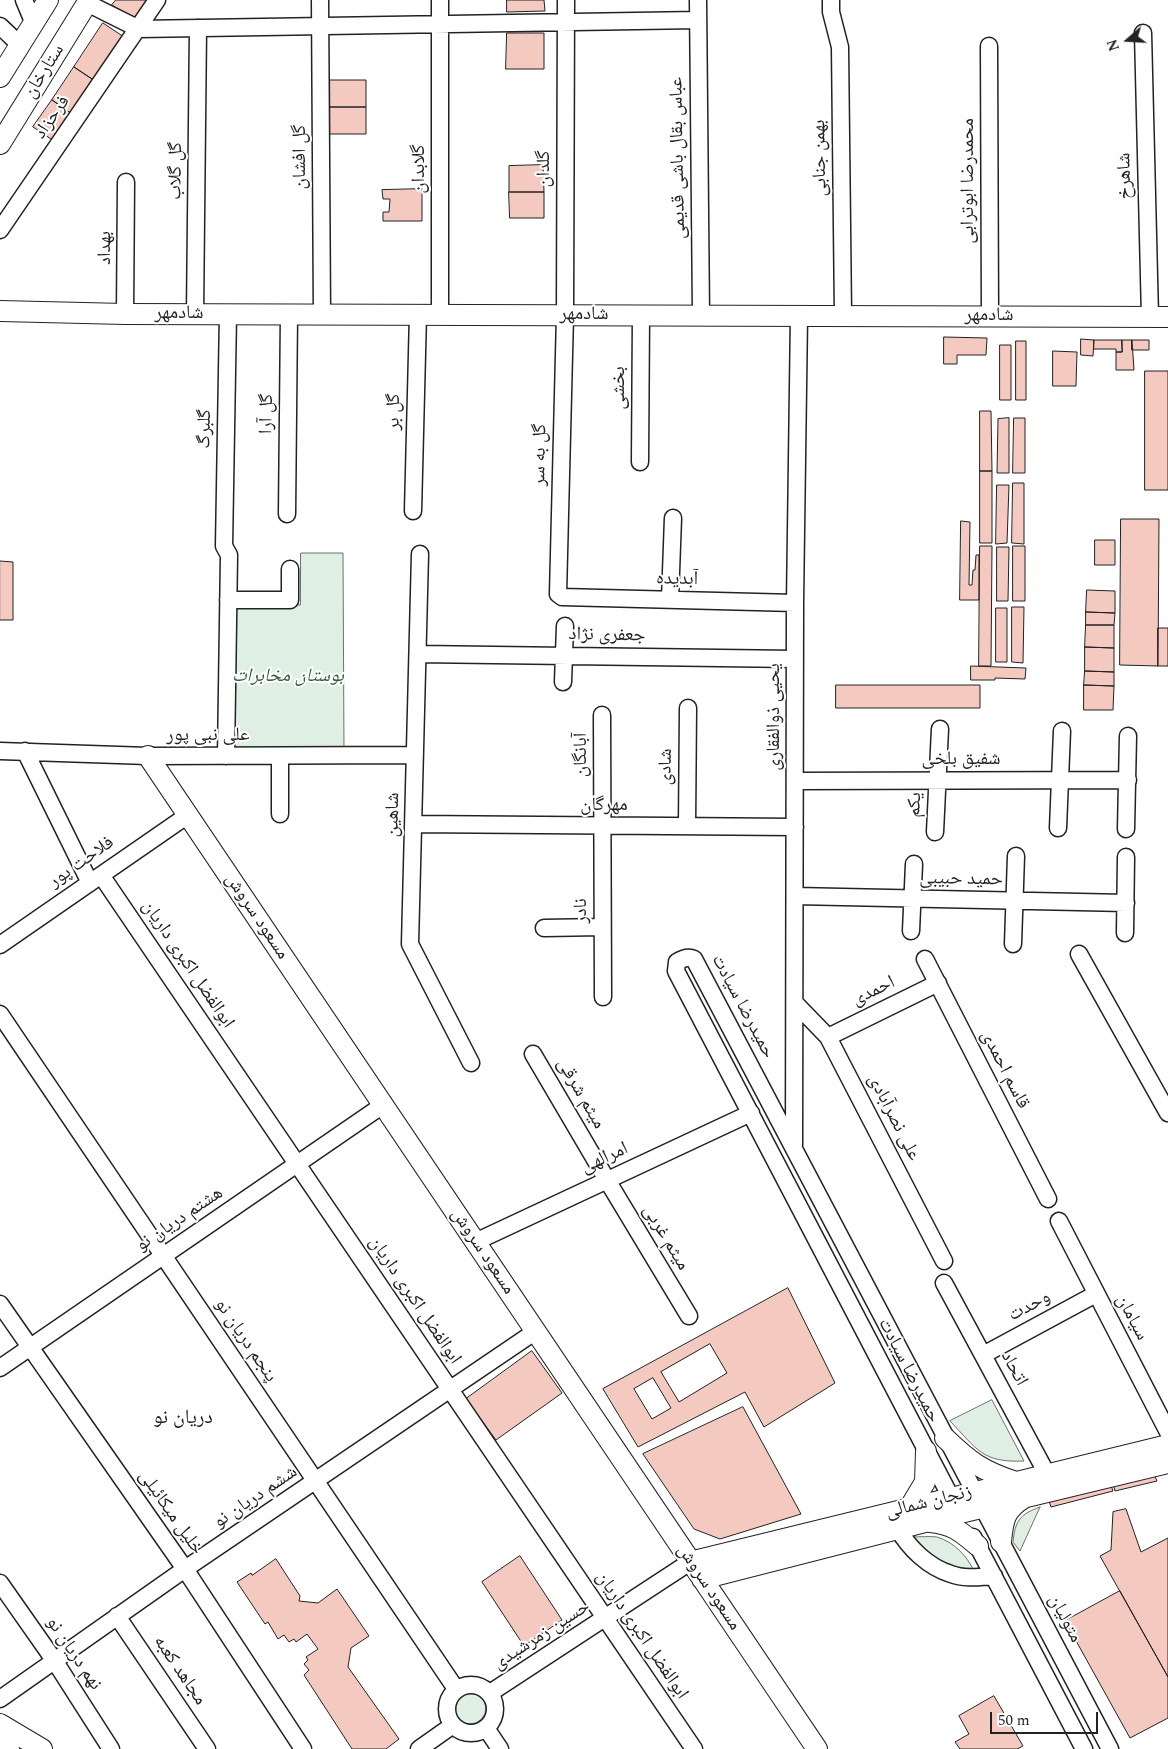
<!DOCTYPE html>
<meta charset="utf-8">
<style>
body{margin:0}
#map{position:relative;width:1168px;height:1749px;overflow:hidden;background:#fff;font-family:Spectral,serif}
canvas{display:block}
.north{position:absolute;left:1103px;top:15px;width:50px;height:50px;-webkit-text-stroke:4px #fff;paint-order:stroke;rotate:251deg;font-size:14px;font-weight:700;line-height:20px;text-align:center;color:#222}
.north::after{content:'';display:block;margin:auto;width:18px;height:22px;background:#222;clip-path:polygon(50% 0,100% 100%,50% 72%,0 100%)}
.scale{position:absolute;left:990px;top:1712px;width:108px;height:22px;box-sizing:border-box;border:2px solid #222;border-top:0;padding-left:6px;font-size:15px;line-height:18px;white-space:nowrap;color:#222;-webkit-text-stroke:4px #fff;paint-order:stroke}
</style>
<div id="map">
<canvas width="1168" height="1749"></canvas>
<div class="north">N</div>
<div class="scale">50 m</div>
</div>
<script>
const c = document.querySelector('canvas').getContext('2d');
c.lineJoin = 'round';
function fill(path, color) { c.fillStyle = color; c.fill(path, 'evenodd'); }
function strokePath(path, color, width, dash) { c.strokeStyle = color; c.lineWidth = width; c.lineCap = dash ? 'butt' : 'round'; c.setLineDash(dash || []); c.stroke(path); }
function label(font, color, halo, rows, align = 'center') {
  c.font = font + ' Spectral,"Noto Naskh Arabic",serif'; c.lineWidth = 4; c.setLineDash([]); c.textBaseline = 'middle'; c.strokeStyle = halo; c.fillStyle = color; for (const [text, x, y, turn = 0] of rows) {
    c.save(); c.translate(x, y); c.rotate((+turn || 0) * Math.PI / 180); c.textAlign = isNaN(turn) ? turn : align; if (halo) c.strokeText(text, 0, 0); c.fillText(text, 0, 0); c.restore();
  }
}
const green = new Path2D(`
 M301,553H343L344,753L231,749L232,605H300Z
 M992,1400L1024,1461C982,1463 977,1449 950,1421Z
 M1040,1507L1020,1551L1013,1542C1015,1521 1020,1514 1040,1507Z
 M912,1537C920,1537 929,1536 937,1537C954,1542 967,1556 974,1571L954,1570L927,1554Z
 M454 1708a16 16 0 1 1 32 0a16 16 0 1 1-32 0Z`);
const building = new Path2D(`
 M116,0H148L135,20L112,5Z
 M507,0H544L545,11L507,12Z
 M103,23L124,37L95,81L74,67Z
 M507,33H544V69H506Z
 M74,67L95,81L72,114L52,100Z
 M330,80H366V107H330Z
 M52,100L72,114L54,141L33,127Z
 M330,107H366V134H330Z
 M543,165L544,192H509V166Z
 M422,189V221H383V212H389L390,199H383L382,190Z
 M509,192H544V218H510Z
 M944,337L987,338L986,355H957V364H944Z
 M1081,339L1094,340L1093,356L1081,355Z
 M1094,340H1122V352H1116V349H1094Z
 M1122,340H1132L1134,370H1116V352H1122Z
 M1132,340H1149V350H1132Z
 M1016,341H1026V400H1016Z
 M1000,345H1011V400H1000Z
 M1053,351L1077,352L1076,386H1053Z
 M1145,371H1168V490H1145Z
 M980,411H991L992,471H980Z
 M1009,418V473H997L998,419Z
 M1014,418H1025V473H1013Z
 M980,471H992V543H980Z
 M1013,483H1024V544L1012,543Z
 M997,485H1009L1007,543L996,544Z
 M1121,519H1159L1158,666L1120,665Z
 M961,521L970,522L969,585H972L973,570H975L976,555H979V600H960Z
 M1095,540H1115V565H1095Z
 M980,546H992L991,666H979Z
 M1013,546H1025V601H1013Z
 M997,547H1009L1008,601H997Z
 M0,561L13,562V620H0Z
 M1087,590L1115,591V613L1086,612Z
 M1012,607H1024L1023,663L1012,662Z
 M996,608H1007V662H996Z
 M1086,612L1115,613L1114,625H1086Z
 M1086,625H1114V648L1085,647Z
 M1158,628H1168V666H1158Z
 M1085,647L1114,648V672L1085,671Z
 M971,666L1026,668L1025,679L995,678V680H971Z
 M1085,671L1114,672V686L1084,685Z
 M836,685H980V708H836Z
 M1084,685L1114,686L1113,710H1084Z
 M788,1288L835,1383L764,1427L745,1392L638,1447L603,1389ZM710,1344L727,1373L679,1402L661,1372ZM653,1378L671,1408L652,1419L634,1389Z
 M532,1351L562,1393L496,1440L466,1399Z
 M743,1407L801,1514L720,1539L694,1529L643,1454Z
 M1154,1474L1157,1481L1115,1491L1113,1483Z
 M1110,1483L1113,1491L1051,1507L1048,1498Z
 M1126,1509L1141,1552L1168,1538V1677L1100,1556L1111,1550L1113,1512Z
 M520,1556L562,1620L524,1646L482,1582Z
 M276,1559L300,1596L299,1601L318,1603L337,1589L369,1636L351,1648L348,1667L399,1739L386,1749H352L304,1675L309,1670L304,1664L308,1660L306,1657L318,1649L307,1634L296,1642L294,1639L289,1642L284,1635L278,1639L268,1622L265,1624L237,1582L251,1573L252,1575Z
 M1120,1591L1168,1677V1718L1130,1738L1065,1621Z
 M994,1696L1023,1746L1017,1749H960L955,1742L969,1734L959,1716Z`);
const minor = new Path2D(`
 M24,0L34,24
 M320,0L322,314
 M440,0V315
 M566,0L565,315L558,594L562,597L795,603
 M698,0L701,315
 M831,0V12L840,47L843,316
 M87,3L139,29L698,20
 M0,26L20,45
 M1143,33L1150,317
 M989,46L990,316
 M0,230L157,0
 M125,314L126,182
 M195,314L198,28
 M640,462L641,315
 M413,511L418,314
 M287,514L289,314
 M420,554L410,944L471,1063
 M670,599L673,518
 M228,600H290V569
 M418,654L795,659
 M563,682L565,626
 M602,715L603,997
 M0,751L148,756L415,755
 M25,751L90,883
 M226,756L229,555L224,546L228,314
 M795,781L1128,780
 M280,814V756
 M414,824L795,827
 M687,826L688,708
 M1058,828L1062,731
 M1126,829L1128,736
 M935,832L940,729
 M101,875L694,1749
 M795,896L1126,903
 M544,928L602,927
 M911,931L914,864
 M1125,933L1126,857
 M1013,944L1016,856
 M0,945L188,815
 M1079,954L1168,1113
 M925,959L1048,1199
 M795,1003L828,1037L944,1261
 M0,1014L456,1689
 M828,1037L938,983
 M533,1054L607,1180L689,1316
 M794,1146L795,603L799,316
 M1059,1221L1168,1432
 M475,1242L751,1113
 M944,1283L1047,1474
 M0,1304L185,1569L303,1749
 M983,1355L1096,1294
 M0,1368L383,1105
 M957,1509L676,971L677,962C683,958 688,956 694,959L1110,1749
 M898,1529C909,1548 928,1567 951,1574C964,1579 979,1577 994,1576
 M973,1537L1084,1749
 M0,1583L54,1660L111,1749
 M117,1616L207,1749
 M447 1709a24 24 0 1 1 48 0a24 24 0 1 1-48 0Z
 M490,1693L690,1562
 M0,1699L185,1569L536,1331
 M486,1728L500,1749
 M419,1749L453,1725`);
const major = new Path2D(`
 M0,77L48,0
 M0,144L89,0
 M0,311L125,314L1168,317
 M148,756L817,1749
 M945,1438C970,1462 982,1471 1016,1482
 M910,1507L925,1482L926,1451
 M930,1522C953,1524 961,1532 978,1546
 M1001,1542C1003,1521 1004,1510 1024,1498
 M690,1562L1168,1445
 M702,1579L960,1513L1168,1463
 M0,1724L42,1749
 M0,1744L9,1749`);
const streetNames = [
 ["ستارخان",45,72,-58],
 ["فرحزاد",53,118,-55],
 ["گل افشان",301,157,-90],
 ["عباس بقال باشی قدیمی",679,158,-91],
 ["بهمن جنابی",821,158,-91],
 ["گلابدان",420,169,-90],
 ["گلدان",545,169,-90],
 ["گل گلاب",177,171,-89],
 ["شاهرخ",1126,176,-91],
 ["محمدرضا ابوترابی",969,181,-90],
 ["بهداد",106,248,-90],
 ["شادمهر",179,314],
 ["شادمهر",584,315],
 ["شادمهر",989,316],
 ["بخشی",620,388,-90],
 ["گل بر",395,412,-89],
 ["گل آرا",268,414,-89],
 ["گلبرگ",206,429,-89],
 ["گل به سر",541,455,-89],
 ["آبدیده",677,580,1],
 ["جعفری نژاد",607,636,1],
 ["یحیی ذوالفقاری",775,717,-90],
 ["علی نبی پور",208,736],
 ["آبانگان",582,755,-90],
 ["شفیق بلخی",961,760],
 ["شادی",667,767,-89],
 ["یکم",916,805,-87],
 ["مهرگان",604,806],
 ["شاهین",394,815,-89],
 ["فلاحت پور",82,863,-35],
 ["حمید حبیبی",961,880,1],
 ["نادر",582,911,-90],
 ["مسعود سروش",256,917,56],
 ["ابوالفضل اکبری داریان",187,965,56],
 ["احمدی",874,992,-26],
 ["حمیدرضا سیادت",742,1007,62],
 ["قاسم احمدی",1004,1070,63],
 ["میثم شرقی",580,1094,60],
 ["علی نصرآبادی",893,1118,63],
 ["امرالهی",605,1159,-25],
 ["هشتم دریان‌ نو",180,1220,-34],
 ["میثم غربی",665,1238,59],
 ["مسعود سروش",482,1252,56],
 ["ابوالفضل اکبری داریان",414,1301,56],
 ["وحدت",1030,1307,-28],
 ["سیامان",1131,1318,62],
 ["پنجم دریان‌ نو",245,1341,56],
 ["اتحاد",1013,1369,62],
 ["حمیدرضا سیادت",908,1371,63],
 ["ششم دریان‌ نو",256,1498,-34],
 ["زنجان شمالی",929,1503,-14],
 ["خلیل میکائیلی",170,1513,55],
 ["مسعود سروش",708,1588,56],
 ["متولیان",1064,1619,62],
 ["حسین زمرشيدی",542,1636,-33],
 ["ابوالفضل اکبری داریان",641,1636,56],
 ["نهم دریان‌ نو",73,1654,56],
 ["مجاهد کعبه",179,1671,56]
];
const parkNames = [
 ["بوستان مخابرات",288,677]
];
const neighbourhoodNames = [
 ["دریان نو",183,1419]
];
fill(green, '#e0efe3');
strokePath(green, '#6f6f6f', 1);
fill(building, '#f3c9c0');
strokePath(building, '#222', 1);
strokePath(minor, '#222', 19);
strokePath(major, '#222', 22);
strokePath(minor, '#fff', 16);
strokePath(major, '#fff', 20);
label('19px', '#222', '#fff', streetNames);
label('italic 19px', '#2f5e38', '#fff', parkNames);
label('20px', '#222', '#fff', neighbourhoodNames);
</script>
